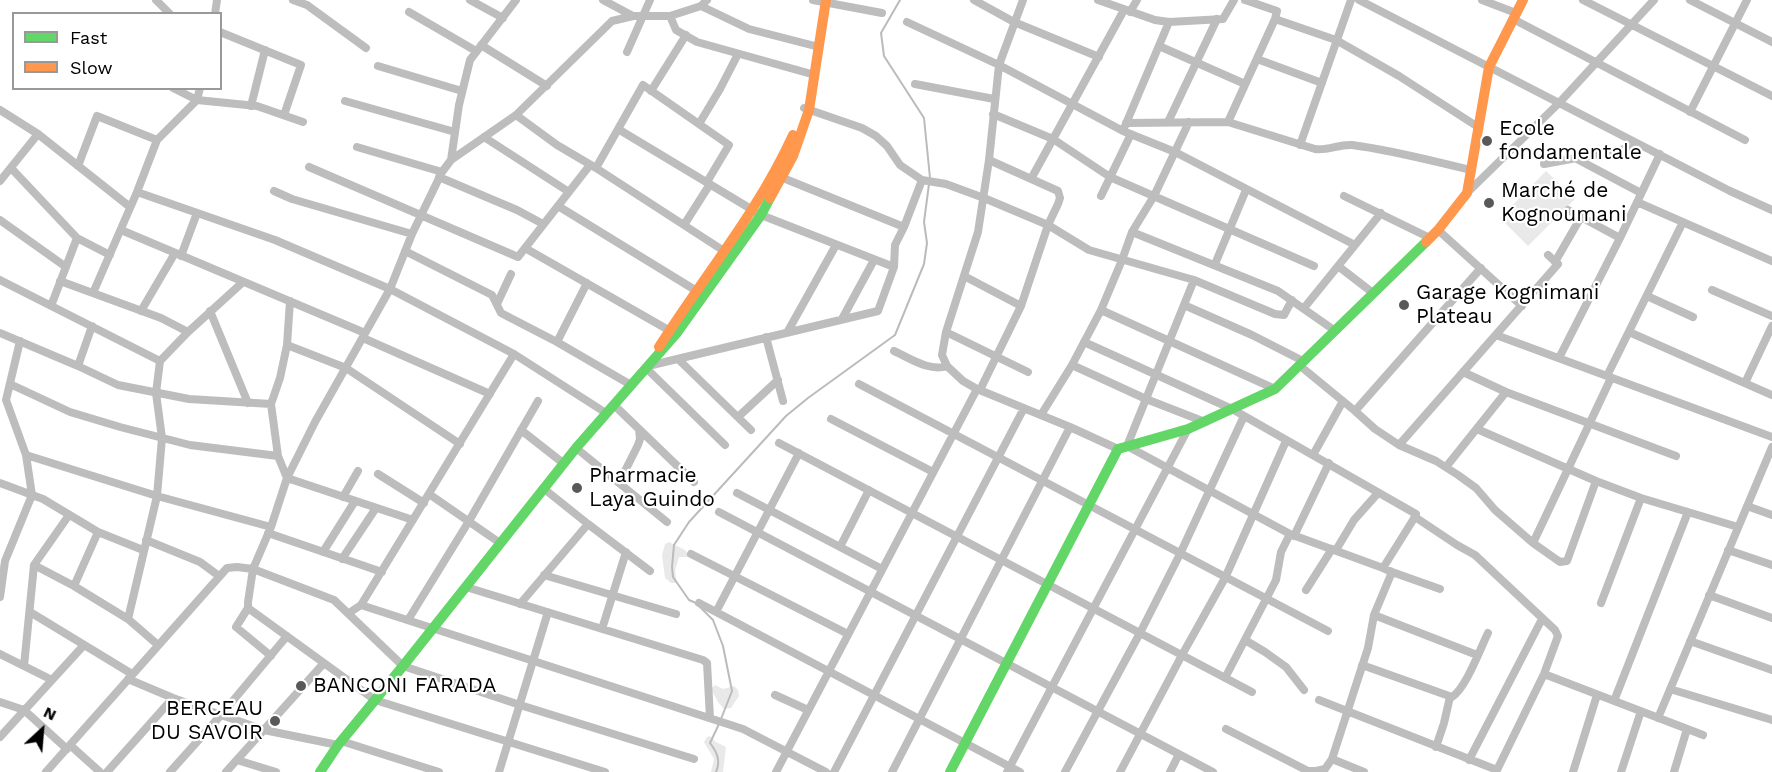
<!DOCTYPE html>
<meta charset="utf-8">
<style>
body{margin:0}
#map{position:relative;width:1772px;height:772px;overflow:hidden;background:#fff;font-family:"Work Sans",sans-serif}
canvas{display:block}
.legend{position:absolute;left:12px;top:12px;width:210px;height:78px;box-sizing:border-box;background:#fff;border:2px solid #999;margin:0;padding:8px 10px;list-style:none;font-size:18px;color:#000}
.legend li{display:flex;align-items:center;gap:12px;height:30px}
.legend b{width:30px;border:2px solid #999}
.north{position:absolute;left:12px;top:700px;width:60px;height:60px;-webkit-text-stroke:4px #fff;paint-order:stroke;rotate:26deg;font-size:16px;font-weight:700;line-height:24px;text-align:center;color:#000}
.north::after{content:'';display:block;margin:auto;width:21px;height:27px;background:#000;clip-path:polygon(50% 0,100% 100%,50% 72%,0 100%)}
</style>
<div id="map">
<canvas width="1772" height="772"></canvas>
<ul class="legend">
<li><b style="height:8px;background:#63d668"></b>Fast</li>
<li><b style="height:8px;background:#ff974d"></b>Slow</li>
</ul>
<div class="north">N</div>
</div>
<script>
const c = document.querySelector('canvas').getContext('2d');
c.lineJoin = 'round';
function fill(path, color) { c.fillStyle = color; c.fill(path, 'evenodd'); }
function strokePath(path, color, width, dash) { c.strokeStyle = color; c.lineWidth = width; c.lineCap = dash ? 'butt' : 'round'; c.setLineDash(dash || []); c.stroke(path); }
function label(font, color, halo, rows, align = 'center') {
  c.font = font + ' "Work Sans",sans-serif'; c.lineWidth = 4.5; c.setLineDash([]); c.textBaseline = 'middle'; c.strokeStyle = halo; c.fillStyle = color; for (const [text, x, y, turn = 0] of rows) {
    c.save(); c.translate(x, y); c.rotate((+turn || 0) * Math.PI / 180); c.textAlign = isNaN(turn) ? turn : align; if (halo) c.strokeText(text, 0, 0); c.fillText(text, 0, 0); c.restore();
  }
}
const green = new Path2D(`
 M1546,171L1575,199L1528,246L1500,218Z
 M669,542L685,550L688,554V557H679L675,571L677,583H671L665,578L662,555L665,544Z
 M715,685L723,689L734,686L738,690L739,696L731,708L724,709L718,702L711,689Z
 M710,736L716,742L726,747L723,772H711L714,759L704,742L707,737Z`);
const stream = new Path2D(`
 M900,0L881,33L884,56L924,118L930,178
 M721,719L732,691L723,646L713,620L696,603L689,600L673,577L672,567L674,545L689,522L786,416L808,398L895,335L924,264L927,243L924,222L929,184
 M716,772C721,761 717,752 710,743L719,724`);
const street = new Path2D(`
 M156,0L170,14
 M293,0L307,5L366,48
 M470,0L503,18
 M603,0L633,16
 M813,0L882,13
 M974,0L1014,22L1099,57
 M1023,0L999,65L989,160L978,232L946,332L942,355L947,366L963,381L977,389L1070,427L1118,449
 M1098,0L1155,20L1169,22L1223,19L1234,0
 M1359,0L1730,191L1772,210
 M1482,0L1516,13
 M1583,0L1772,96
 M1690,0L1772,42
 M701,6L749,29L819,47
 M409,12L476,51
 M1130,12L1137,0
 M215,14L217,0
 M670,16L676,30L697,42L815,75
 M1275,19L1336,40L1399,76L1478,127
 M1513,19L1745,140
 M907,22L999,65L1123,131L1175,152L1355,245
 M220,32L301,65L284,115
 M481,45L547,86
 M1159,46L1245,84
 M627,52L650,0
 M1257,59L1322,83
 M378,66L462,91
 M915,84L994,99
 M173,88L197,100L257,106L303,122
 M651,91L686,35
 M345,101L455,132
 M251,106L265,50
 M0,110L38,134L130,207
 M1690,112L1747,0
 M993,114L1053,139L1110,177L1314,266
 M516,115L557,145L596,168L724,251
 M1168,122L1217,19
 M1228,122L1275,19L1277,11L1245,0
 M1126,123L1228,122L1315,149C1328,151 1339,144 1352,145C1392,150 1432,161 1471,170
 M699,124L720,89L738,54
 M1125,126L1169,22
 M618,129L761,215L894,267
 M484,137L569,192
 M1300,145L1351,0
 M357,147L442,172
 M1575,158L1641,193
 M451,160L516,115L612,21L633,16H670L701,6L707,0
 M1544,164L1642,146
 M78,166L97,116L157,140
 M309,167L518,257L590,165
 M11,168L77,238L110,255
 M596,168L643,85L729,145L707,182
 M778,176L904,227
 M439,177L517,210L543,224
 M1031,179L1124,10
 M922,180L946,184L984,198L1048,225L1089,250L1194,280L1275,314L1284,315L1292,300
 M0,181L38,134
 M274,191L292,199L412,234
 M137,192L275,240L390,289L514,354L606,413
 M1467,193L1559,103L1654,0
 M1101,196L1131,134
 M1344,196L1430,238
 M1637,202L1772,261
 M558,206L700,293
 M1568,210L1620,238
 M0,220L66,267
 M684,225L710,184
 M121,230L365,333
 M1438,230L1522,306
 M1132,232L1278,291L1334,330
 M525,248L672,332
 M405,251L492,295L501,313L557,342L631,385
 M181,256L197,213
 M1555,262L1581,217
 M1215,264L1246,190
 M1338,266L1373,293
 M964,276L1021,306
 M0,280L160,361
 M1194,280L1127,446L1290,534L1383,568
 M60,281L161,318L188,332
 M1712,290L1772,316
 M93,293L137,192L157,140L197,100L200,88
 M1647,296L1693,317
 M290,301L287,345L280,378L271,404L278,456L287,478L413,520
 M497,304L511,274
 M1184,305L1252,335L1303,361
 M51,306L77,238
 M1304,308L1381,213
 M1101,310L1275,389
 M141,311L175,253
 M210,311L248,403
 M842,319L874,260
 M788,331L836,245
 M946,332L1028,372
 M1629,332L1772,395
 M0,333L78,366L118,385L189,399L271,404
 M1496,335L1772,437
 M766,337L783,401
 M363,338L490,394
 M557,342L587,283
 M1084,342L1232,409L1416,514L1413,520L1383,568L1392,572L1374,615L1368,648L1332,759L1325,769L1316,771H1308L1226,729
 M287,345L346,368L460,444
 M894,351C910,358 929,372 947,366
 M1559,358L1620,238L1660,154
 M678,359L751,430
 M1072,365L1146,399L1205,422
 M1299,365L1355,411L1375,429L1399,445L1436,461L1458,475L1476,488L1495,510L1533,543L1560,562L1567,561L1596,481
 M78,366L92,326
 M648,366L878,311L894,267L895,245L904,227L922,180L900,165L887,146L876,136L862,128L804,108
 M646,368L725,445
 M1463,372L1506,392L1676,456
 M1607,376L1683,222
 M1745,383L1772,326
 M10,384L70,412L120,427L190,445L278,456
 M859,384L1328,631
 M980,390L1021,306L1048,225L1058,204L1060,198L1058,191L989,160
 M614,405L694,482
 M1355,411L1481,268
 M1041,415L1072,365L1101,310L1122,260L1132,232L1154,196L1189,122
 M738,417L778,380
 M831,419L933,472
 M1477,429L1596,481L1641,498L1738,527
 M521,430L563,463
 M779,443L1252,692
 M1399,445L1558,264L1548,255
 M576,448L667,522
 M26,455L157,496L271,527
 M1313,455L1343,401
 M1446,467L1506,392
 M378,474L424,503
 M0,483L43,499L98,532L143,550
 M619,483L638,445L640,439L639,429
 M543,488L588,524L650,571
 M737,493L882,569
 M429,494L500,543
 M343,497L358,471
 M1747,506L1772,515
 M719,512L1213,772
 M1415,517L1457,545L1475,555L1555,630L1558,636L1544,674L1496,772
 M268,533L382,572
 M1294,536L1329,463
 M146,540L200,562L219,576
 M1533,543L1611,378
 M840,547L869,490
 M1336,550L1354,520L1378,493
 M1728,550L1772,565
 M323,552L355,501
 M691,554L848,634
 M342,559L376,508
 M34,565L74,586L128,619L157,496L162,438L156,393L160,361L188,332L243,282
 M1392,572L1440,589
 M544,575L676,614
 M74,586L98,532
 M466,587L703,660L707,663L710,718
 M1306,590L1332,549
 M1709,595L1772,618
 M0,597L5,561L32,495L26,455L6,400L20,341
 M699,603L1020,772
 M1601,603L1641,498
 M520,604L588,524
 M361,605L743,729L826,772
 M248,608L375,700L605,772
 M30,612L132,674
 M716,612L799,453
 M349,613L361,605L514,354
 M1374,615L1477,655
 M128,619L158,645
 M408,620L469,521L538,401
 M602,629L626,552
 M1245,640L1265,652L1286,667L1304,690
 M1690,641L1772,670
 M0,654L52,680
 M271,656L236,627L248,608V602L253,569L271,527L287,478L315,422L390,289L412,234L442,172L451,160L459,105L470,60L516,0
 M1362,665L1452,697C1466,688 1480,649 1488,633
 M24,666L34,565L69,515
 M1544,674L1703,735
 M1225,678L1276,580L1281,552L1290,534
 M128,679L173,698L264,730L338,745
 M1670,689L1772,720
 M775,695L808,710
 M1319,700L1497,770
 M1614,701L1688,512
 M0,702L24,710L67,749
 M1658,718L1772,447
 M0,737L84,645
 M341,741L439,772
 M70,745L100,772
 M1436,747L1444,723L1450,697
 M1332,759L1364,772
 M237,760L276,772
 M1469,760L1542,619
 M46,772L227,568L237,567L253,569L334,600L403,666L520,705L694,759
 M107,772L173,698
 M170,772L221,715L287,636
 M226,772L324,663
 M499,772L548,612
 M776,772L977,389
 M834,772L1024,408
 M892,772L1070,427
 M1007,772L1188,429
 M1065,772L1140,633L1180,554L1244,416
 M1120,772L1182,655L1225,578L1286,441
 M1170,772L1179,754
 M1573,772L1597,695
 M1621,772L1641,711
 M1674,772L1687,729`);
const fast = new Path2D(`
 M320,772L338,745L403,666L576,448L676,334L761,215L770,198
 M950,772L1118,449L1188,429L1275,389L1426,242`);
const slow = new Path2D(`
 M770,198L793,156L809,110L826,0
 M1426,242L1438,230L1467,193L1489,67L1523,0
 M659,347C704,276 758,212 793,135`);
const markers = [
 [1487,141,6,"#595959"],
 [1489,203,6,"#595959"],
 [1404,305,6,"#595959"],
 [577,488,6,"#595959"],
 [301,686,6,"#595959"],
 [275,721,6,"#595959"]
];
const poiNames = [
 ["Ecole",1499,129],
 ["fondamentale",1499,153],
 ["Marché de",1501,191],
 ["Kognoumani",1501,215],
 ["Garage Kognimani",1416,293],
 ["Plateau",1416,317],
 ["Pharmacie",589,476],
 ["Laya Guindo",589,500],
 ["BANCONI FARADA",313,686],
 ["BERCEAU",263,709,"right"],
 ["DU SAVOIR",263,733,"right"]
];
fill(green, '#e9e9e9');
strokePath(stream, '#bbb', 2);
strokePath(street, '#bdbdbd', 8);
strokePath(fast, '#63d668', 10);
strokePath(slow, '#ff974d', 10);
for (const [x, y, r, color] of markers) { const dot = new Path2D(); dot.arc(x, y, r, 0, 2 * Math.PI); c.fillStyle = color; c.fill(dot); strokePath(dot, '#fff', 2); }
label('21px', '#000', '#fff', poiNames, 'left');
</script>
